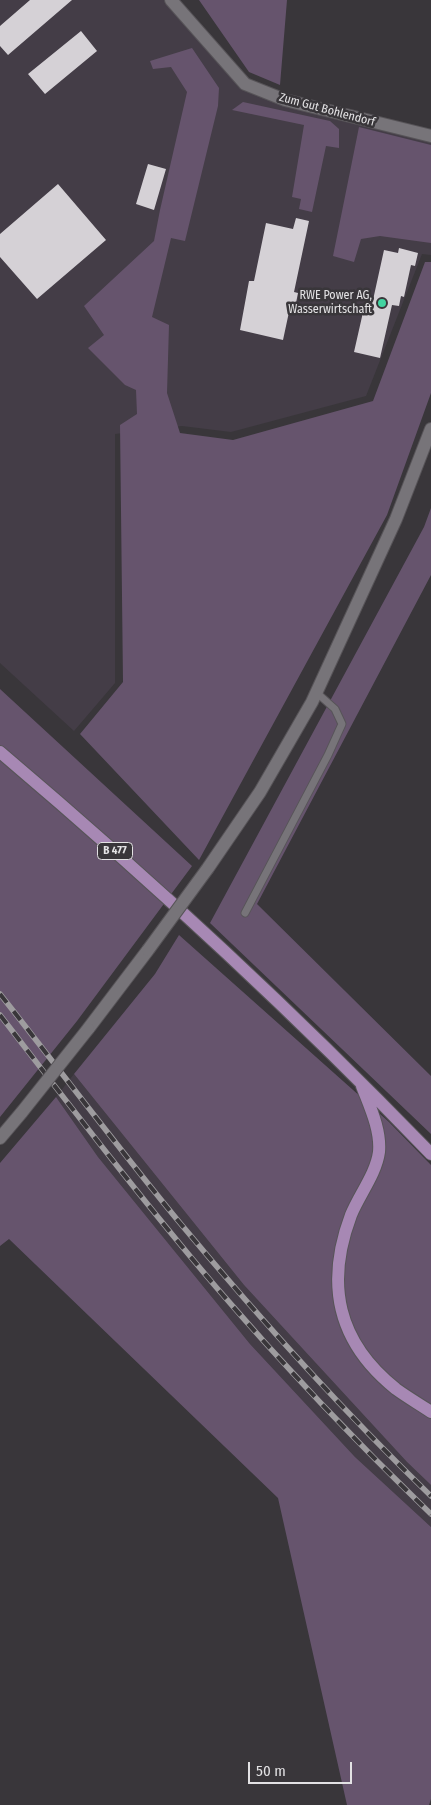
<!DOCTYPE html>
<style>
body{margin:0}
#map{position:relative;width:431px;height:1805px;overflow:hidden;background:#39363a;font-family:"Fira Sans Condensed",sans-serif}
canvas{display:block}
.scale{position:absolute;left:248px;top:1762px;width:104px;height:22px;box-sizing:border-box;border:2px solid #e3e2e4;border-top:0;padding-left:6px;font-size:15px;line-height:18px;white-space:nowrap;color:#e3e2e4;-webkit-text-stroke:4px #39363a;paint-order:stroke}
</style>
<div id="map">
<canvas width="431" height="1805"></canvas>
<div class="scale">50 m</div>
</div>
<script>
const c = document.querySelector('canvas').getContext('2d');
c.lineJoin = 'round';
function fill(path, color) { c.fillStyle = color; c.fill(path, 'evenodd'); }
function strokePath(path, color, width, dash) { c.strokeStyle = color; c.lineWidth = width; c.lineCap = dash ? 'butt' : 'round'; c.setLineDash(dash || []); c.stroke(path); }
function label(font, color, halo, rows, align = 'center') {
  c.font = font + ' "Fira Sans Condensed",sans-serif'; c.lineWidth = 5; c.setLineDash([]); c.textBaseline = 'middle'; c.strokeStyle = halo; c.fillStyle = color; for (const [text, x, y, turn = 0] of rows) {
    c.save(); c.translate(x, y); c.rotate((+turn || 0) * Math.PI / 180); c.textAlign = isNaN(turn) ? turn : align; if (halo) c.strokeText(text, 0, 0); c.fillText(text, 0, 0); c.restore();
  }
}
const built = new Path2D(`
 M0,0H169L245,90L431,138V255L422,254L366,396L231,432L182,426L115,434V683L74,731L0,663Z
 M74,1074L244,1285L407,1462L431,1485V1527L355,1457L250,1344L98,1157L56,1097Z`);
const green = new Path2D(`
 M199,0H287L280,85L249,72Z
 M192,48L219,88L218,106L185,241L171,238L152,317L169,325L167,393L180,433L233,440L373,401L425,262H431V393L387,515L199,860L80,734L123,682L120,425L137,414L136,390L125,385L88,348L104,335L84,306L154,241L160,210L187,92L171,67L153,69L150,61Z
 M243,102L330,121L339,129V148L326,146L312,212L299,209L301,199L292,197L304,125L232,110Z
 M359,127L431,145V243L380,236L361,239L354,262L333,256Z
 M431,508V575L257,904L431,1076V1134L210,923L424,527Z
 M0,689L192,866L77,1021L0,1117Z
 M179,935L389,1122L431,1165V1485L407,1462L244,1285L74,1074L155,974Z
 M56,1097L98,1157L250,1344L355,1457L431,1527V1799L429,1805H347L278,1498L9,1239L0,1246V1163Z`);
const building = new Path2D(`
 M30,0H72L8,55L0,46V26Z
 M81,31L97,51L45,94L28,74Z
 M148,164L166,169L154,210L136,204Z
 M58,184L106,240L37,299L0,257V234Z
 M296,218L309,221L294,292L298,293L294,313L289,312L283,340L240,330L249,281H254L266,223L293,229Z
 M399,248L418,253L415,266L411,265L404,297L401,296L399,306L392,305L380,358L354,352L366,299L373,300L384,250L398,253Z`);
const lane = new Path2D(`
 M245,913L328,755L342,724L335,709L317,693`);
const street = new Path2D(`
 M171,0L245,84L285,100L431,136`);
const secondary = new Path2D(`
 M208,868L260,792L312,702L396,519L431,429
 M88,1029L148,950
 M0,1138L22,1112`);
const primary = new Path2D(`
 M0,752C150,879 295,1013 431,1154
 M362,1086C370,1107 381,1130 379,1152C376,1174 359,1195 351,1215C325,1284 337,1342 396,1389C407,1397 419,1404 431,1412`);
const rail = new Path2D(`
 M0,994C60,1070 118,1148 180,1223C259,1318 342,1410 431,1496
 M0,1015C71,1107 141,1199 216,1287C284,1366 356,1442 431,1514`);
const secondaryBridge = new Path2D(`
 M148,950L208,868
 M22,1112L88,1029`);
const markers = [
 [382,303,5,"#42d4a1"]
];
const shields = [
 [115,851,35]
];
const shieldNames = [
 ["B 477",115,851]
];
const streetNames = [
 ["Zum Gut Bohlendorf",327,110,15]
];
const poiNames = [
 ["RWE Power AG,",372,296],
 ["Wasserwirtschaft",372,310]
];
fill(built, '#443d47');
fill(green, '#66546d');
fill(building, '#d5d1d6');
strokePath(lane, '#575458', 9);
strokePath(street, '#575458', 14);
strokePath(secondary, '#575458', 14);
strokePath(primary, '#575458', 14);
strokePath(lane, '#777479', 7);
strokePath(street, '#777479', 12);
strokePath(secondary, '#777479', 12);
strokePath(primary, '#a788b4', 12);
strokePath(rail, '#9e9c9f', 5.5);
strokePath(rail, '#39363a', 4, [11]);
strokePath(secondaryBridge, '#575458', 14, []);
strokePath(secondaryBridge, '#777479', 12);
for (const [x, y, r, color] of markers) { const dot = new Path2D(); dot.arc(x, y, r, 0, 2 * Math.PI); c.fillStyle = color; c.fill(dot); strokePath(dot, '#39363a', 2); }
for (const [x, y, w] of shields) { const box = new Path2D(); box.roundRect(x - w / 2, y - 8.5, w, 17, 4); c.fillStyle = '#39363a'; c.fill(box); strokePath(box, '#e3e2e4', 1); }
label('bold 11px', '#e3e2e4', null, shieldNames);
label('12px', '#e3e2e4', '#39363a', streetNames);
label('12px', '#e3e2e4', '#39363a', poiNames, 'right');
</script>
